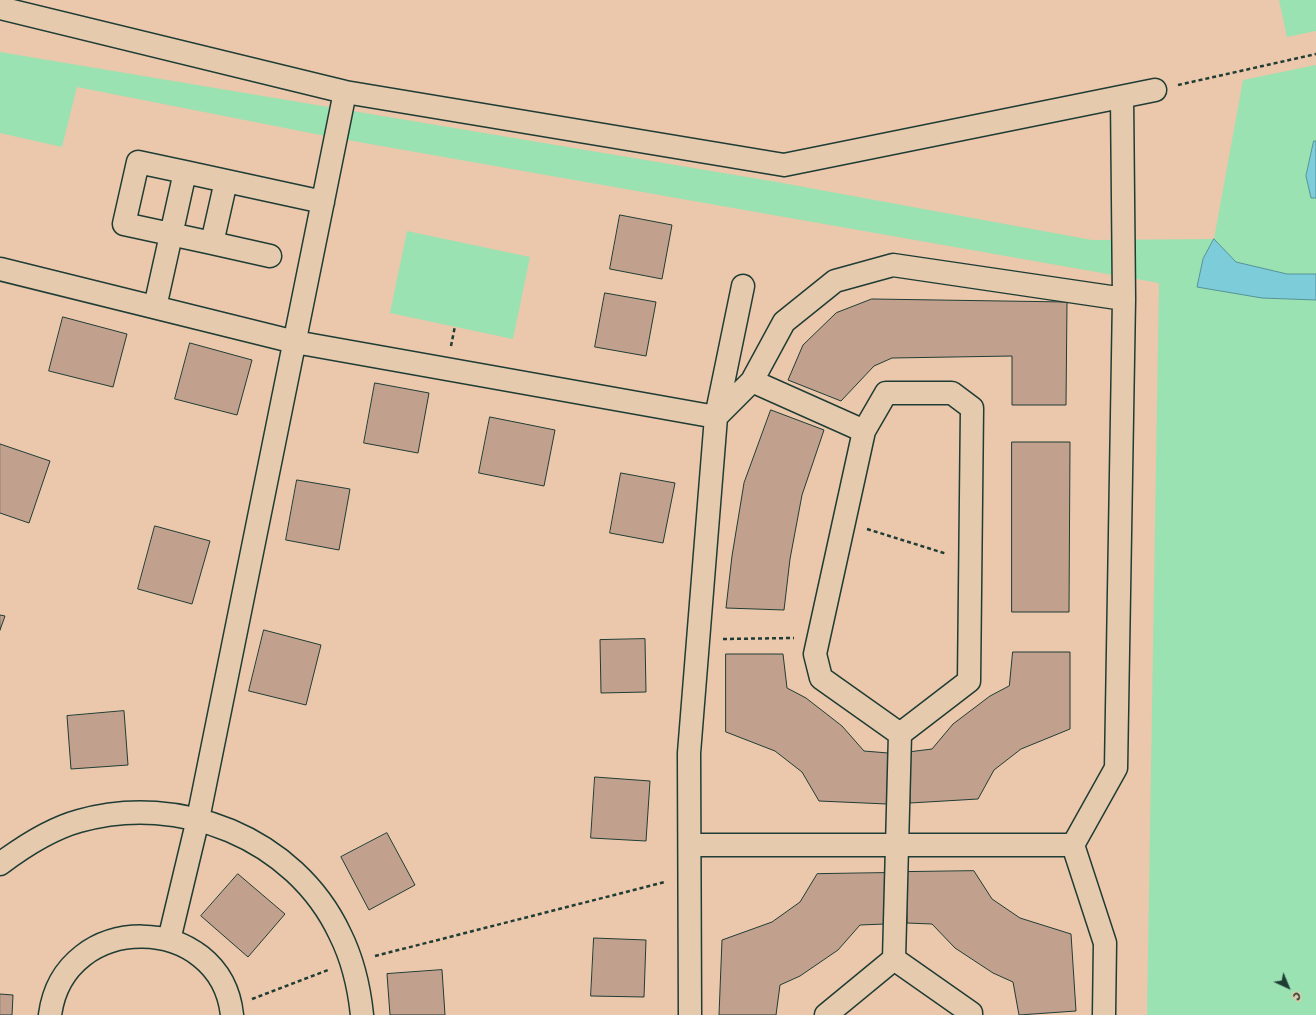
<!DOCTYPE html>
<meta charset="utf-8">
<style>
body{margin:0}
#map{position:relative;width:1316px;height:1015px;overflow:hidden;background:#ebc7ac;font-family:"Shantell Sans",sans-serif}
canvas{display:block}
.north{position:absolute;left:1268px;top:967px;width:40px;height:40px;-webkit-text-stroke:3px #e6caad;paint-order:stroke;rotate:136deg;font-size:11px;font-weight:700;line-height:16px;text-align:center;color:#1f3d34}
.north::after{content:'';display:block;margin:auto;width:14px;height:18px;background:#1f3d34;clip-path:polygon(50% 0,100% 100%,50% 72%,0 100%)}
</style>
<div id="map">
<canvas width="1316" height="1015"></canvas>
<div class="north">С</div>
</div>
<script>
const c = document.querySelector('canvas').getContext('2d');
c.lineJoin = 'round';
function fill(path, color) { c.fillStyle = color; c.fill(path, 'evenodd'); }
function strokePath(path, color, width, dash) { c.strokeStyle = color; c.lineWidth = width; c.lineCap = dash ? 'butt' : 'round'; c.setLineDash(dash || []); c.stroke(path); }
const green = new Path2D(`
 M1279,0H1316V31L1287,37Z
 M0,52L777,182L1092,240L1214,239L1243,80L1316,65V1015H1147L1159,283L336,138L77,87L62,147L0,133Z
 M407,231L530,257L513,339L390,313Z`);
const water = new Path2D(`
 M1314,141H1316V198H1311L1306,176Z
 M1214,239L1236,262L1287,274H1316V300L1262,298L1197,287L1203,259Z`);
const building = new Path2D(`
 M620,215L672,225L662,279L610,269Z
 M605,293L656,302L646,356L595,347Z
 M872,299L1067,302L1066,405H1012V356L892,358L874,366L841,401L788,380L803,345L836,313Z
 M63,317L127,334L113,387L49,371Z
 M190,343L252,360L237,415L175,399Z
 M375,383L429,393L418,453L364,443Z
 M771,410L824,430L802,495L790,559L784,610L726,608L732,556L744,483Z
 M490,417L555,430L544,486L479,473Z
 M1012,442H1070L1069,612H1012Z
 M0,444L50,461L29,523L0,513Z
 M621,473L675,483L663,543L610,533Z
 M297,480L350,489L339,550L286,540Z
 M155,526L210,541L192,604L138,589Z
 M0,615L5,616L0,630Z
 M264,630L321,645L306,705L249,691Z
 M645,639L646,692L601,693L600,640Z
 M1013,652H1070V729L1021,749L994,770L978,799L910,803L908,752L932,749L953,724L990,696L1009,686Z
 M726,654H783L787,688L806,698L842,726L864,751L888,753L887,804L819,801L802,772L775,751L726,732Z
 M124,711L128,765L71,769L67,716Z
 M595,777L650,781L646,841L591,838Z
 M387,833L415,885L369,910L341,857Z
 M974,871L992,899L1020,918L1071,934L1076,1011L1019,1015L1013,982L993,973L955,948L932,924L907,923L906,872Z
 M885,873V924L860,925L838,950L800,976L780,985L776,1015H719L722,940L772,922L800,902L817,874Z
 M238,874L285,914L248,957L201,916Z
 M594,938L646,940L644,997L591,996Z
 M442,970L445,1015H390L387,974Z
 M0,994L13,995L12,1015H0Z`);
const path = new Path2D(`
 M1178,85L1316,54
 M451,346L455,326
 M867,529L947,554
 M723,639L794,638
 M375,956L665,882
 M252,999L328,970`);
const minor = new Path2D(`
 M0,8L345,92L784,165L1155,90
 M185,172L138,162L124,224L212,243L226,181
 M212,243L270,256
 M0,269L295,342L716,417L689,753L690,1015
 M743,286L716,417L752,381L784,322L835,281L893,265L1124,299
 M155,307L185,172L323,202
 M752,381L864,431
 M886,393H952L972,408L969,681L900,734L821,678L815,654L864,431Z
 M690,845H1073
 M0,864C24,846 50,829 79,821C179,792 295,838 340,934C353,960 359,986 362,1015
 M169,940L198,819L345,92
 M894,959L900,734
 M50,1015C64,909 221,912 232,1015
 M826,1015L894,959L971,1013V1015
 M1104,1015L1105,943L1073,845L1116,768L1124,299L1122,97`);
fill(green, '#9ae2b1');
fill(water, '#7dccda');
strokePath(water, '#579398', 1);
fill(building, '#c2a08e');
strokePath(building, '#1f3d34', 1);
strokePath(minor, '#1f3d34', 25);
strokePath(path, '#1f3d34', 2.5, [4, 3]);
strokePath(minor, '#e6caad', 22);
</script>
